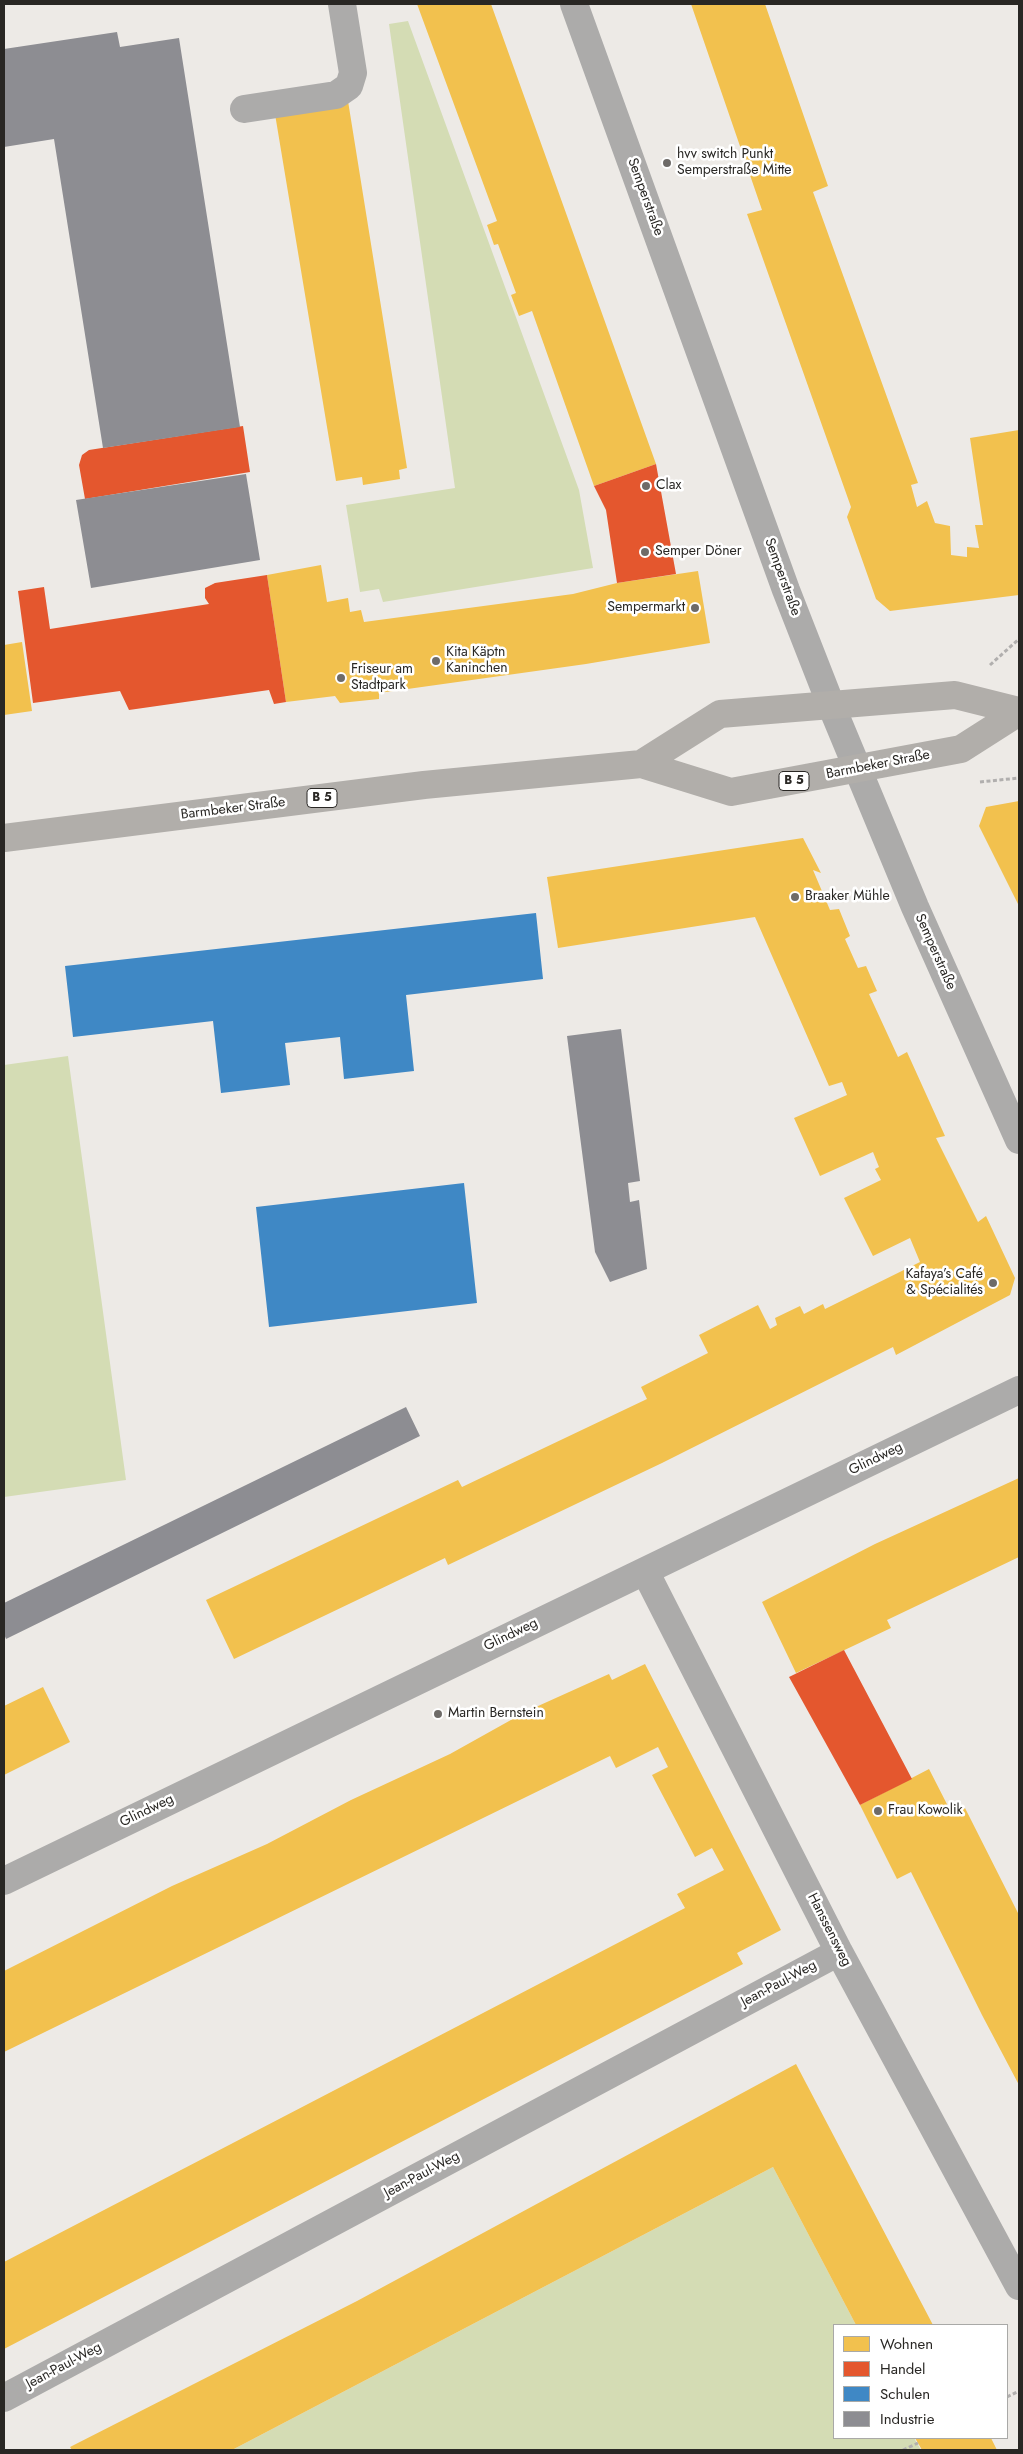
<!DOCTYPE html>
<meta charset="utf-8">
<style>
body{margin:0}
#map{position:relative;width:1023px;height:2454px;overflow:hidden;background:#edeae6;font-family:Jost,sans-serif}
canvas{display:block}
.frame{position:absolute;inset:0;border:5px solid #292724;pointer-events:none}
.legend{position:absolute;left:833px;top:2324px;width:175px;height:115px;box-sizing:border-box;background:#fff;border:1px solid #a9a9a7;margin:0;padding:6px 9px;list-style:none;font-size:15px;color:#292724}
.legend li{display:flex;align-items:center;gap:10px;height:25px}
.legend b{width:25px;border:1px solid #a9a9a7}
</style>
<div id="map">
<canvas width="1023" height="2454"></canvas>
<div class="frame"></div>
<ul class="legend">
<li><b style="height:14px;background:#f2c14e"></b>Wohnen</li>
<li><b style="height:14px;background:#e4572e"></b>Handel</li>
<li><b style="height:14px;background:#3f88c5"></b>Schulen</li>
<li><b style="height:14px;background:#8d8d92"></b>Industrie</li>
</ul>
</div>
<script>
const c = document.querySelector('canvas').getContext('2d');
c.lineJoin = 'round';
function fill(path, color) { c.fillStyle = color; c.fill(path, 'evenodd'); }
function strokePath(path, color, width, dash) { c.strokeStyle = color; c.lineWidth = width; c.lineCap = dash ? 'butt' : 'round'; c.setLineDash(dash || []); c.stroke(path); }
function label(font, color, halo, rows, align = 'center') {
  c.font = font + ' Jost,sans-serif'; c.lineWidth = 5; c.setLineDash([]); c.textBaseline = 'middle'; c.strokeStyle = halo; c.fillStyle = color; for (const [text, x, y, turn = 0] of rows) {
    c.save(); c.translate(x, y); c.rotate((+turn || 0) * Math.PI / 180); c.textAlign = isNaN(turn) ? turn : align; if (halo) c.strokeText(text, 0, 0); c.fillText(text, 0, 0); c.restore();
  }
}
const green = new Path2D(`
 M408,21L579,490L593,568L383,602L379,589L360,592L346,505L455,488L389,24Z
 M68,1056L126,1480L4,1497V1065Z
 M773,2167L856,2325H834V2438H914L921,2450H232Z`);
const homes = new Path2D(`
 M417,4H491L656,464L594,486L532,311L519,316L511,295L516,293L498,244L494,245L487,225L497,221Z
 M691,4H765L828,186L813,192L918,483L911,485L917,507L927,501L935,523L950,526L951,555L967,557V547L979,548L975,525H983L970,438L1019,430V595L890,611L876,599L847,517L851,507L747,214L762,210Z
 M348,101L407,468L399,470L400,479L363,485L362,477L336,481L275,114Z
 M321,565L327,602L348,598L350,612L361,610L364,622L573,594L617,583L698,571L710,643L586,664L379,693V699L340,703L335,696L286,702L267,575Z
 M22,642L32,711L4,715V645Z
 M1019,801V906L979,826L986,807Z
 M803,838L821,873L813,870L830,910L839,909L850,936L845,939L858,968L866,966L877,991L869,994L898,1057L907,1052L945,1136L936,1138L978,1222L986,1216L1015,1278L1010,1295L896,1355L893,1347L662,1463L448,1565L445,1558L234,1659L206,1600L458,1480L462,1487L647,1399L641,1387L708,1353L699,1335L758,1305L770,1329L777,1325L775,1318L800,1306L804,1314L823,1304L825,1309L920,1262L910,1238L873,1256L844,1198L881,1180L875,1169L879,1167L873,1152L820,1176L794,1118L847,1095L842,1082L829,1086L755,917L558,948L547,877Z
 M1019,1478V1557L887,1620L891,1628L796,1673L762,1602L875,1544Z
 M645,1664L781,1930L737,1953L743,1964L4,2349V2262L685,1908L677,1894L724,1870L712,1848L695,1857L652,1775L668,1767L658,1747L616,1768L610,1756L4,2052V1971L172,1886L267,1844L351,1800L450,1754L527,1711L609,1674L612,1680Z
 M43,1687L70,1742L4,1775V1706Z
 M929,1769L952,1814L965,1808L1019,1915V2085L982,2015L911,1872L897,1879L860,1805Z
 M796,2064L933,2325H856L773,2167L232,2450H72L70,2447L357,2301Z
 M915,2438H991L997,2450H922Z`);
const shops = new Path2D(`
 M243,426L250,472L85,499L79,465L82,455L89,450Z
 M656,464L676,574L617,583L606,510L594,486Z
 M267,575L286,702L274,704L269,690L129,710L120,691L33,703L18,591L44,587L50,629L209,604L205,598V588L215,583Z
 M844,1650L912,1779L860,1805L789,1677Z`);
const schools = new Path2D(`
 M536,913L543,979L406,995L414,1071L344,1079L340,1037L285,1043L290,1085L221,1093L213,1021L73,1037L65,966Z
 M464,1183L477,1303L269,1327L256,1207Z`);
const industry = new Path2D(`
 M117,32L120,47L179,38L240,427L103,448L54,139L4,147V49Z
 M246,474L260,560L91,588L76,500Z
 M621,1029L640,1181L628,1183L630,1202L639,1200L647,1269L610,1282L595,1252L567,1036Z
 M406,1407L420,1436L6,1639L4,1634V1603Z`);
const path = new Path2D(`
 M990,665L1019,639
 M980,782L1019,778
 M1007,2397L1019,2391
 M903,2450L918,2443`);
const minor = new Path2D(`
 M574,4L786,590L831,705L915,907L1019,1140
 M244,109L336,95L349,86L353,73L342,4
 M645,1571L839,1952L1019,2286
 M4,1881L1019,1390
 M4,2398L839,1952`);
const major = new Path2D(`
 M641,764L731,792L961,749L1019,712
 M4,838L424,785L641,764L720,714L955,695L1019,711`);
const markers = [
 [667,163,5,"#6e6b68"],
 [646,486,5,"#6e6b68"],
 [645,552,5,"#6e6b68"],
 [695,608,5,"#6e6b68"],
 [436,661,5,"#6e6b68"],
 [341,678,5,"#6e6b68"],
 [795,897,5,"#6e6b68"],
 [993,1283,5,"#6e6b68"],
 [438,1714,5,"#6e6b68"],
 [878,1811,5,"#6e6b68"]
];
const shields = [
 [794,781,30],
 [322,798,30]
];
const shieldNames = [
 ["B 5",794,781],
 ["B 5",322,798]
];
const poiNames = [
 ["hvv switch Punkt",677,155],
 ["Semperstraße Mitte",677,171],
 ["Clax",656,486],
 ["Semper Döner",655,552],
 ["Sempermarkt",685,608,"right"],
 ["Kita Käptn",446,653],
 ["Kaninchen",446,669],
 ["Friseur am",351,670],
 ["Stadtpark",351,686],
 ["Braaker Mühle",805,897],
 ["Kafaya’s Café",983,1275,"right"],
 ["& Spécialités",983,1291,"right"],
 ["Martin Bernstein",448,1714],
 ["Frau Kowolik",888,1811]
];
const streetNames = [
 ["Semperstraße",645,197,70],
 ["Semperstraße",782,577,70],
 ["Barmbeker Straße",878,765,-11],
 ["Barmbeker Straße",233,809,-7],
 ["Semperstraße",935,952,66],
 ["Glindweg",876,1459,-26],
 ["Glindweg",511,1635,-26],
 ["Glindweg",147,1811,-26],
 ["Hanssensweg",829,1930,63],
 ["Jean-Paul-Weg",779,1984,-28],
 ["Jean-Paul-Weg",422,2175,-28],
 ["Jean-Paul-Weg",64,2366,-28]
];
fill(green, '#d4dcb4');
fill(homes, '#f2c14e');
fill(shops, '#e4572e');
fill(schools, '#3f88c5');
fill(industry, '#8d8d92');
strokePath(path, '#b1afae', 3, [4, 2.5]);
strokePath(minor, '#acabaa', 28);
strokePath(major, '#b1aeaa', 28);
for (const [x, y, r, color] of markers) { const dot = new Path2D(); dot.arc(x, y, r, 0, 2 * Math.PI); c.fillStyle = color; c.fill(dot); strokePath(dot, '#fff', 2); }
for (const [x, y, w] of shields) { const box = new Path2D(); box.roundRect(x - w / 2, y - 9.5, w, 19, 4); c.fillStyle = '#fff'; c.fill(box); strokePath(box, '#292724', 1); }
label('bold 12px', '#292724', null, shieldNames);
label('14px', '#292724', '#fff', poiNames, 'left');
label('14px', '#292724', '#fff', streetNames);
</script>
